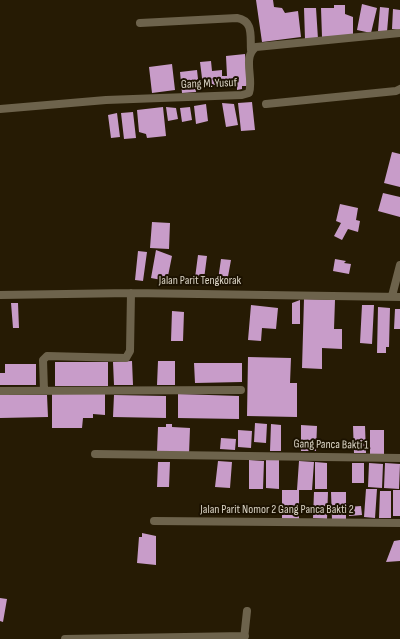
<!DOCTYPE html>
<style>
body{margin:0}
canvas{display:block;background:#261b04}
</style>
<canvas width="400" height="639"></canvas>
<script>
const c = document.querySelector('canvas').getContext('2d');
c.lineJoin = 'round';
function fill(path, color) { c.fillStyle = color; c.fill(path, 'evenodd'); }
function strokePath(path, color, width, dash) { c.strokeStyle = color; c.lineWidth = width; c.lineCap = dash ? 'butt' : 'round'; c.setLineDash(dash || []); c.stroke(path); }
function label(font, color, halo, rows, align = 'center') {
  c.font = font + ' "Sofia Sans Condensed",sans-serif'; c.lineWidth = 4; c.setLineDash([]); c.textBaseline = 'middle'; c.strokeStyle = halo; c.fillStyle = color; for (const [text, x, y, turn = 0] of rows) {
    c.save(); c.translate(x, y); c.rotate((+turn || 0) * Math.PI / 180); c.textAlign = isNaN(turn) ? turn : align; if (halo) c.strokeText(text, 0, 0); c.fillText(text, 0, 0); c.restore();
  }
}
const building = new Path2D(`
 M256,0H273L274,7L282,8L285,13L298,11L301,37L262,42Z
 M362,4L377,8L371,33L357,30Z
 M334,5H345V14L353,17V36L322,37L321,8H334Z
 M380,7L389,8L387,32L378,31Z
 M304,8H316L318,39H305Z
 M393,9L400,10V30L392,29Z
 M245,54L248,86H242V89L237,90V83L203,86L200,62L211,61L212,71L222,70V76H227L226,56Z
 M172,64L175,90L152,93L149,67Z
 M197,70L198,79L195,81L196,92L182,93L180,72Z
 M252,102L255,130L241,131L238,103Z
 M222,103L234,104L238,125L226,127Z
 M206,104L208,121L196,124L194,106Z
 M163,107L166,136L147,138L146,134L139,132L137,110Z
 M166,107L176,108L178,119L168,121Z
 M190,107L192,120L182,122L180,108Z
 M133,112L136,138L124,139L121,113Z
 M117,113L120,137L111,138L108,115Z
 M392,152L400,154V187L384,183Z
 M383,193L400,197V217L378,211Z
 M340,204L358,208L356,220L360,221L358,232L348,229L342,240L334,236L341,223L336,221Z
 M152,222L170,223L169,249L150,248Z
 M156,250L172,256L167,281L151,278Z
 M138,251L147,252L143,281L135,280Z
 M198,255L207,256L204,279L195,278Z
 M221,259L231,260L227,282L218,280Z
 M335,259L346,261L344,263L351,264L349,274L333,271Z
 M304,299L335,300L334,329H342V349L322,348V369L302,368Z
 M300,300V324H292V303Z
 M11,303H18L19,328H13Z
 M251,305L278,308L276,329L262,328L261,341L248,340Z
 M362,305H374L372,344L360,343Z
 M378,307L390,308L389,347H386V353H377Z
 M395,309H400V329H394Z
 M172,311L184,312L183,341H171Z
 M248,357L291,358L290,383H297V417L247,416Z
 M132,361L133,385H114L113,362Z
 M158,361H175V385H157Z
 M55,362H108V386H55Z
 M194,363H242V382L195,383Z
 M5,364H36V385H0V373H5Z
 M52,392L105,393V415L93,414V418H83L82,428H52Z
 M178,394L239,396V419L178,418Z
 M0,395H47L48,417L0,418Z
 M114,395L166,396V418L113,417Z
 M255,423L267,424L266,443L254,442Z
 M166,424H172V427L190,428L189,454L157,452L158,427H166Z
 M271,424L281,425V451H270Z
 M301,425L317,426L316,451H301Z
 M353,426H365L366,453H354Z
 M238,430L252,431L251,448L238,447Z
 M370,430H384V454L370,455Z
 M221,438L236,439L235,450L220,449Z
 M266,459L279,460V489L266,488Z
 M249,460L264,461L263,489H249Z
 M218,461L232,462L230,488L215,487Z
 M299,461L314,462L312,490H297Z
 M158,462H170L169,487H157Z
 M315,462L327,463V489H315Z
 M352,463H364V483H352Z
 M369,463L383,464L382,488L368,487Z
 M385,463L400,464L399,489L384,488Z
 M366,489H377L375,518L364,517Z
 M282,490H299V519H282Z
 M393,490H400V516H393Z
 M380,491H391V518H379Z
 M314,492H328L327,519L313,518Z
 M331,492H346V520H332Z
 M361,506L362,515L349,516L348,507Z
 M142,533L156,536V565L137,563L139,537H142Z
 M400,540V561L386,562L394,541Z
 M0,598L7,599L3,622L0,621Z`);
const minor = new Path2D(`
 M140,23L237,18C254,21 250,36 251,50
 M266,104L396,91L400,89
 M0,109L106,100L242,95L249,93C254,79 242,57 256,47L400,33
 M0,295L131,293L400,297
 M392,296L400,265
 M0,391L241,390
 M44,391L43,360L47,356L126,358L130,351L131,293
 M95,454L400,458
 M154,521L400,523
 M65,639L245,636
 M244,639L247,611`);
const streetNames = [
 ["Gang M. Yusuf",209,84,-2],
 ["Jalan Parit Tengkorak",200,281],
 ["Gang Panca Bakti 1",331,445,1],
 ["Jalan Parit Nomor 2 Gang Panca Bakti 2",277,510]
];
fill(building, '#c89cc9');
strokePath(minor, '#6d634c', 8);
label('12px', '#d9d3c4', '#1c1200', streetNames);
</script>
